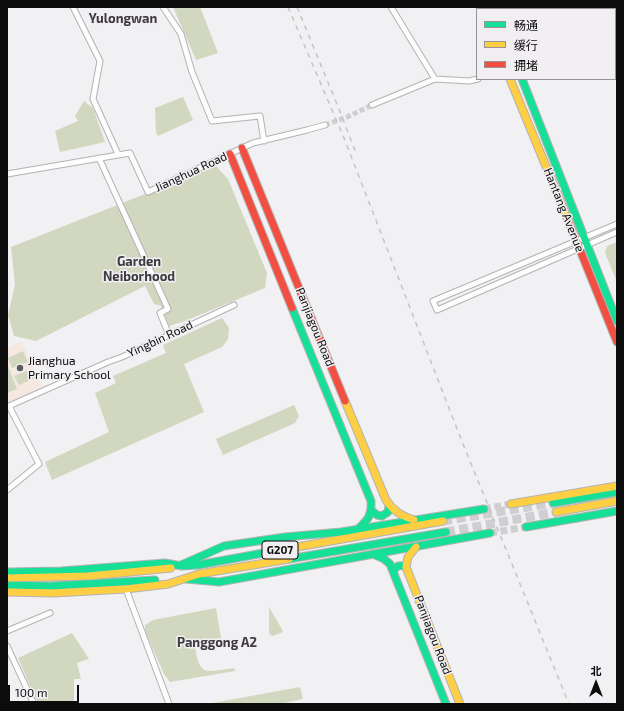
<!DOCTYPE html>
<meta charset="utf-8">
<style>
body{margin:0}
#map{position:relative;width:624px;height:711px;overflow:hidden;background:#f1f0f2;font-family:"Exo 2","Noto Sans SC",sans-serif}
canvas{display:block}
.frame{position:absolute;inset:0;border:8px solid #0d0c0d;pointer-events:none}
.legend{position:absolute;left:476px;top:8px;width:140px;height:72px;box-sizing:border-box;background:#f2eff3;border:1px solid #969497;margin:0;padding:5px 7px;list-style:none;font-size:12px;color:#0d0c0d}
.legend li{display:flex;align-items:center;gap:8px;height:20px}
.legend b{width:20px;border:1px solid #969497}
.north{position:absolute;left:576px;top:663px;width:40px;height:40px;-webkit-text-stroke:3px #f2eff3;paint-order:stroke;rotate:0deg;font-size:11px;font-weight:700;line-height:16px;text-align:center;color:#0d0c0d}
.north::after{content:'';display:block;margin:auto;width:14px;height:18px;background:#0d0c0d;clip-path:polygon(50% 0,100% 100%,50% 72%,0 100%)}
.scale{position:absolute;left:8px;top:685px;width:71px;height:18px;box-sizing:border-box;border:2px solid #0d0c0d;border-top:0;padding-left:5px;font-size:12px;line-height:14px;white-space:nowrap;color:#0d0c0d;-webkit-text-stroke:3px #f2eff3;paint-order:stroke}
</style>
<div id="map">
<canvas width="624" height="711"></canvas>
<div class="frame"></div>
<ul class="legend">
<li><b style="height:5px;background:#16e098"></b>畅通</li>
<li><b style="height:5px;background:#ffcf43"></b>缓行</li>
<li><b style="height:5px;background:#f24e42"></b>拥堵</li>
</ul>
<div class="north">北</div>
<div class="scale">100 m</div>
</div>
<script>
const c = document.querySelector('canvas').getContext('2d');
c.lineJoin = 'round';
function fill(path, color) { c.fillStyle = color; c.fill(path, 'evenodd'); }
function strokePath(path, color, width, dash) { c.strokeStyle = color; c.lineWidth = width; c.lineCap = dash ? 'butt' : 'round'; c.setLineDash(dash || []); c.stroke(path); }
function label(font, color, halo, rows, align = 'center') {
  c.font = font + ' "Exo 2",sans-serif'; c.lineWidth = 3; c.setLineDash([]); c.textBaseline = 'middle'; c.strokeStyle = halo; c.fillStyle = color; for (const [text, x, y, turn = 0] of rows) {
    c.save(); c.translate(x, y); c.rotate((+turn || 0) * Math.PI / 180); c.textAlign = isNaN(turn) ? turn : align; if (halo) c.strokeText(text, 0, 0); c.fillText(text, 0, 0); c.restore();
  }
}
const education = new Path2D(`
 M22,341L42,387L7,406V348Z`);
const green = new Path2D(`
 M173,7H200L218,53L196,60Z
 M183,97L193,120L158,136L156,132L155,108Z
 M84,101L93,108L105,142L60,152L55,131L78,121L75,116Z
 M216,166L228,179L267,273L265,288L185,321L169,326L161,306L154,304L145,286L36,341L14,336L8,315L15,285L11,247Z
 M617,242V282L605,253L607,246Z
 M222,318L229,328L228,339L222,347L184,364L204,412L52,480L45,462L109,432L95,393L116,383L113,376L166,353L163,345Z
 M23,351L28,362L12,368L8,358Z
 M7,364L17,389L7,393Z
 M31,369L35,378L19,385L14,376Z
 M294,405L299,416L295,423L223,455L216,439Z
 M269,607L283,631L281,633L272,636L269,633Z
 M216,608L221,638L195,641C195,649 197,670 208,671C216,671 226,669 234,668L235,671L170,682L164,674L145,631V625L153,620Z
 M72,633L89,659L77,663L81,679H74V704H38L18,658Z
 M300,687L303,699L279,704H207Z`);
const streetTunnel = new Path2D(`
 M325,125L347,117L372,105`);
const secondaryTunnel = new Path2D(`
 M484,509L511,504
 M490,533L526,527`);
const highwayTunnel = new Path2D(`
 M443,521L553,503
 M446,532L556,512`);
const street = new Path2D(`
 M73,7L100,61L93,99L118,154
 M163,7L181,34L192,72L212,121L260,116L264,141
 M391,7L435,79
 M372,105L435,79L469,81L478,79
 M99,158L168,309L160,313L169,335
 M7,174L130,153L148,192L253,143L307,130L325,125
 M617,224L433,301L437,310L617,232
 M7,490L39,464L9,406L108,362L122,357L234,305
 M126,589L169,704
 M7,631L50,613
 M7,646L34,704`);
const fast = new Path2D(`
 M545,9L550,7
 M522,79L617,321
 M292,308L371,501C372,515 368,520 358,529
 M553,503L617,492
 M372,511L377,515L382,516L388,512L389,506
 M526,527L617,511
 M373,554L384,559L390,564L446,704
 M289,559L446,532
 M181,565L224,546L285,537L341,532L484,509
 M393,571C397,566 399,564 406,567
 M7,572L61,571L165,563L182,566L198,565L269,552
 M186,579L219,582L490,533
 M7,585L50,586L155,580`);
const slow = new Path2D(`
 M483,7V9
 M494,7L495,9
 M574,9L578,7
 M510,79L570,225
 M345,401L386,500C393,511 402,516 414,520
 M511,504L617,486
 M556,512L617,501
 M416,547L408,557L406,567L460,704
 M269,552L443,521
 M7,578L89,576L171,568
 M7,592L54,593L126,589L168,584L199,574L289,559`);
const jam = new Path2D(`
 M242,148L345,401
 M230,154L292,308
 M570,225L617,342`);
const rail = new Path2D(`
 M288,7L344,138L461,439L569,704
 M297,7L339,109L356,153`);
const markers = [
 [20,368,4,"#5d5c5d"]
];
const shields = [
 [280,550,36]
];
const shieldNames = [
 ["G207",280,550]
];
const streetNames = [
 ["Jianghua Road",191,172,-25],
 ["Hantang Avenue",564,210,68],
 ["Panjiagou Road",315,327,68],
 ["Yingbin Road",160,339,-25],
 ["Panjiagou Road",433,635,69]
];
const poiNames = [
 ["Jianghua",28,361],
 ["Primary School",28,375]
];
const neighbourhoodNames = [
 ["Yulongwan",123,19],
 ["Garden",139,262],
 ["Neiborhood",139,277],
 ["Panggong A2",217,643]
];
fill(education, '#f4e8e1');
fill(green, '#d1d8bf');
strokePath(streetTunnel, '#cfced0', 5, [5, 2.5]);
strokePath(secondaryTunnel, '#cfced0', 7, [7, 3.5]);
strokePath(highwayTunnel, '#cfced0', 9, [9, 4.5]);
strokePath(street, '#b3b2b4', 7);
strokePath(fast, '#b3b2b4', 9);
strokePath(slow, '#b3b2b4', 9);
strokePath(jam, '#b3b2b4', 9);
strokePath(street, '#fdfdfd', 5);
strokePath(fast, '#16e098', 7);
strokePath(slow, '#ffcf43', 7);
strokePath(jam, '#f24e42', 7);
strokePath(rail, '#c6c5c6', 1.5, [5, 5]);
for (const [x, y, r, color] of markers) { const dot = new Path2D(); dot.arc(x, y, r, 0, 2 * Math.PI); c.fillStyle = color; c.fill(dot); strokePath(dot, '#f2eff3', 1.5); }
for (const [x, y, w] of shields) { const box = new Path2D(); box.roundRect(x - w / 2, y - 9, w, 18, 3); c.fillStyle = '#f2eff3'; c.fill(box); strokePath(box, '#0d0c0d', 1); }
label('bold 11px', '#0d0c0d', null, shieldNames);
label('12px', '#0d0c0d', '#f2eff3', streetNames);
label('12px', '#0d0c0d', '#f2eff3', poiNames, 'left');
label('bold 13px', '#3d3b3f', '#f2eff3', neighbourhoodNames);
</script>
